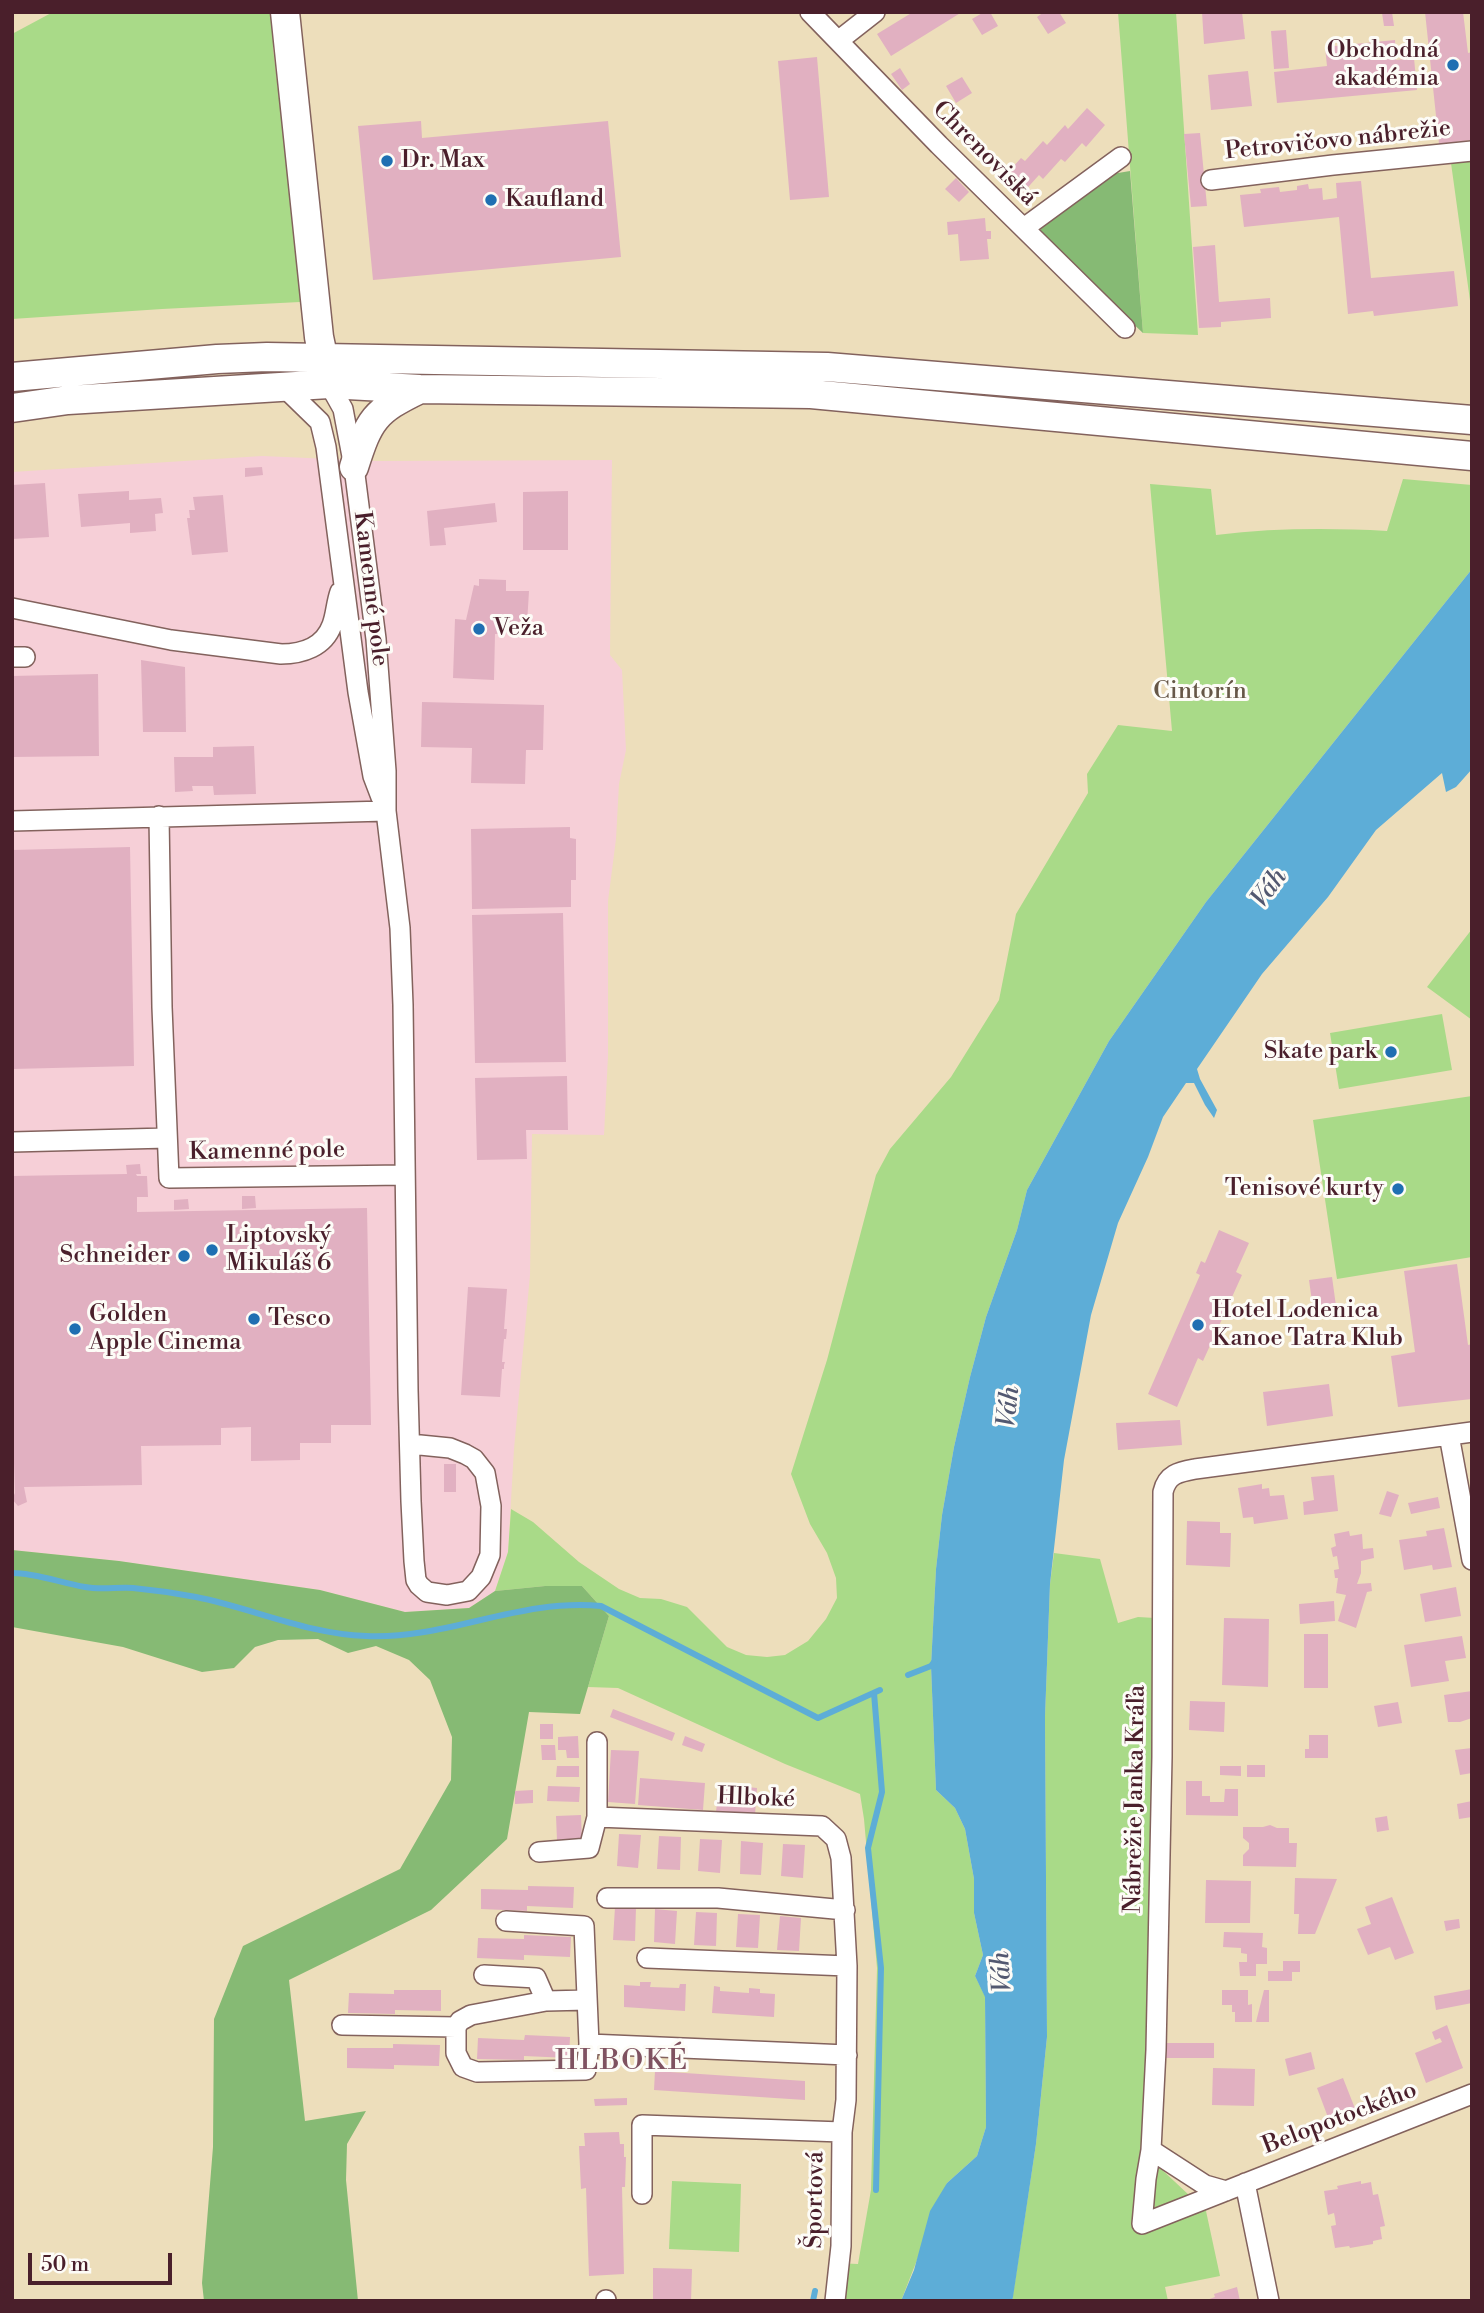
<!DOCTYPE html>
<meta charset="utf-8">
<style>
body{margin:0}
#map{position:relative;width:1484px;height:2313px;overflow:hidden;background:#eddebb;font-family:"Libre Bodoni",serif}
canvas{display:block}
.frame{position:absolute;inset:0;border:14px solid #4a1f2b;pointer-events:none}
.scale{position:absolute;left:28px;top:2253px;width:144px;height:32px;box-sizing:border-box;border:4px solid #4a1f2b;border-top:0;padding-left:9px;font-size:21px;line-height:24px;white-space:nowrap;color:#4a1f2b;-webkit-text-stroke:5px #fdfcf7;paint-order:stroke}
</style>
<div id="map">
<canvas width="1484" height="2313"></canvas>
<div class="frame"></div>
<div class="scale">50 m</div>
</div>
<script>
const c = document.querySelector('canvas').getContext('2d');
c.lineJoin = 'round';
function fill(path, color) { c.fillStyle = color; c.fill(path, 'evenodd'); }
function strokePath(path, color, width, dash) { c.strokeStyle = color; c.lineWidth = width; c.lineCap = dash ? 'butt' : 'round'; c.setLineDash(dash || []); c.stroke(path); }
function label(font, color, halo, rows, align = 'center') {
  c.font = font + ' "Libre Bodoni",serif'; c.lineWidth = 6; c.setLineDash([]); c.textBaseline = 'middle'; c.strokeStyle = halo; c.fillStyle = color; for (const [text, x, y, turn = 0] of rows) {
    c.save(); c.translate(x, y); c.rotate((+turn || 0) * Math.PI / 180); c.textAlign = isNaN(turn) ? turn : align; if (halo) c.strokeText(text, 0, 0); c.fillText(text, 0, 0); c.restore();
  }
}
const built = new Path2D(`
 M262,456L377,461L612,460L610,655L622,670L626,750L619,784L616,839L608,901V1056L604,1135L532,1134L530,1275L514,1449L508,1552L495,1591L469,1608L405,1612L320,1590L119,1561L12,1550V472Z`);
const green = new Path2D(`
 M53,12H273V48L300,275V302L162,309L12,319V34Z
 M1118,12H1176L1198,335L1143,333Z
 M1472,161V315L1451,163Z
 M1403,479L1472,485V569L1206,902L1109,1041L1027,1190L1017,1230L986,1317L970,1377L954,1447L942,1515L936,1569L931,1666L936,1790L955,1808L965,1829L974,1879V1913L983,1955L975,1976L985,1996L986,2127L977,2156L947,2183L901,2301H830L835,2263L858,2264L871,2190L877,1968L864,1819L860,1794L785,1764L618,1688L588,1687L609,1616L582,1586H545L495,1591L508,1552L511,1509L533,1522L579,1562L619,1589L640,1598L661,1599L687,1607L727,1647L746,1655L767,1657L785,1655L808,1641L826,1619L837,1598L836,1578L827,1553L810,1524L791,1474L827,1360L876,1175L890,1149L951,1077L999,1000L1016,914L1088,793L1087,774L1118,725L1172,731L1150,484L1211,489L1216,535C1273,528 1330,528 1387,531Z
 M1472,929V1020L1427,987Z
 M1442,1014L1452,1070L1339,1089L1330,1033Z
 M1472,1096V1257L1337,1279L1313,1120Z
 M1054,1553L1100,1559L1118,1623L1138,1617L1155,1618L1150,1925L1142,2151L1206,2211L1220,2276L1165,2287L1168,2301H1012L1036,2144L1047,2037L1045,1717L1050,1584Z
 M672,2181L741,2184L739,2252L669,2249Z`);
const forest = new Path2D(`
 M1130,171L1143,333L1048,244L1041,233V224L1112,174Z
 M12,1550L119,1561L320,1590L405,1612L469,1608L495,1591L545,1586H582L609,1616L580,1714L529,1712L507,1839L431,1910L289,1980L305,2121L366,2111L347,2144L346,2180L358,2301H204L202,2283L213,2147L214,2019L243,1946L400,1869L451,1780L452,1737L430,1680L409,1660L376,1646L348,1653L318,1639L278,1640L255,1647L234,1668L202,1672L123,1647L12,1627Z`);
const water = new Path2D(`
 M1472,569V769L1456,787L1446,792L1442,773L1376,830L1328,897L1262,974L1197,1069L1200,1079L1217,1110L1214,1118L1205,1105L1194,1083H1186L1163,1117L1148,1157L1118,1223L1091,1315L1064,1460L1050,1584L1045,1717L1047,2037L1036,2144L1013,2297L1012,2301H901L914,2270L930,2211L947,2183L977,2156L986,2127L985,1997L975,1976L983,1955L974,1913V1879L965,1829L955,1808L936,1790L931,1666L936,1569L942,1515L954,1447L970,1377L986,1317L1017,1230L1027,1190L1109,1041L1206,902Z`);
const stream = new Path2D(`
 M12,1573C36,1573 61,1583 85,1587C100,1590 117,1587 133,1588C154,1590 175,1593 196,1597C252,1608 307,1634 366,1636C446,1640 519,1598 601,1606L818,1718L880,1690
 M908,1675L931,1666L934,1662
 M874,1693L882,1792L868,1848L881,1968L876,2190
 M813,2301L815,2291`);
const building = new Path2D(`
 M913,12H962L891,56L877,34Z
 M984,12H990L998,26L982,35L972,19Z
 M1044,12H1059L1066,23L1048,34L1037,17Z
 M1202,12H1242L1245,39L1204,44Z
 M1388,12H1392L1394,26H1384L1382,13Z
 M1425,12H1463L1468,53L1472,52V140L1439,144Z
 M1286,30L1289,68L1274,69L1271,31Z
 M1395,40L1396,60L1414,58L1417,90L1277,103L1274,72L1327,66L1325,47Z
 M817,57L829,197L790,200L778,61Z
 M900,68L910,84L902,90L891,74Z
 M1248,71L1252,106L1211,110L1208,75Z
 M962,77L972,93L956,103L946,86Z
 M1087,108L1105,125L1086,147L1082,143L1065,162L1061,159L1043,179L1039,175L1021,195L1002,179L1021,158L1025,161L1043,141L1047,145L1065,125L1068,129Z
 M421,121L422,138L608,121L621,257L373,280L358,126Z
 M1200,133L1207,206L1191,207L1184,134Z
 M956,178L969,192L959,202L945,189Z
 M1361,181L1371,278L1454,271L1458,306L1374,316L1373,311L1348,314L1339,217L1244,227L1240,195L1261,193L1260,189L1279,187L1280,192L1297,190V186L1308,184L1309,189L1322,188L1323,200L1337,198L1336,183Z
 M985,218L986,231H991V239H987L989,259L960,261L958,234L948,235L947,222Z
 M1215,245L1219,302L1270,298L1271,318L1221,322V327L1199,328L1193,247Z
 M262,467L263,475L245,477V468Z
 M45,483L49,537L12,539V485Z
 M129,491V500L161,498L163,513L155,514L156,531L130,533V523L81,527L78,494Z
 M568,491V550H523V492Z
 M223,495L228,552L192,555L187,518H190L189,510H195L193,497Z
 M495,503L497,522L444,528L446,545L430,546L427,511Z
 M479,579L506,580V591H529L527,624L504,623V634H495L494,680L453,678L455,619L466,620L474,585L479,586Z
 M141,660L185,667L186,732H143Z
 M98,674L99,756L12,757V676Z
 M422,702L544,705L543,750H526L525,784L471,783L472,748L421,747Z
 M254,746L256,794L214,795L213,786H192L193,791L175,792L174,757H213V747Z
 M570,827V838L576,839V880H571V907L472,909L471,829Z
 M130,847L134,1066L12,1069V850Z
 M563,913L566,1062L475,1063L472,915Z
 M567,1076L568,1130H526L527,1159L477,1160L475,1078Z
 M140,1164L141,1174H136L137,1176H147L148,1197H137V1212L367,1208L371,1425H331V1443H300V1460L251,1461V1427L221,1428V1445L141,1446L142,1485L24,1487L27,1502L18,1506L12,1499L15,1493L12,1404V1176L127,1174L126,1165Z
 M242,1196H255L256,1208L242,1209Z
 M188,1199L189,1209L174,1210V1200Z
 M1219,1230L1249,1243L1236,1272L1242,1275L1203,1361L1198,1358L1177,1407L1148,1394L1200,1275L1196,1273L1201,1261L1205,1263Z
 M1457,1264L1468,1345L1472,1344V1399L1398,1407L1391,1356L1415,1352L1404,1271Z
 M1332,1277L1337,1313L1314,1316L1309,1280Z
 M468,1287L507,1289L504,1329H507L506,1339H504L502,1362H505L504,1365V1369H502L500,1397L461,1395Z
 M1329,1384L1333,1416L1267,1426L1263,1392Z
 M1180,1420L1182,1445L1118,1450L1116,1423Z
 M444,1464H456V1492H444Z
 M1334,1475L1338,1511L1304,1515L1303,1502L1314,1500L1311,1477Z
 M1262,1484V1489L1269,1488L1270,1496L1284,1495L1288,1519L1254,1524L1253,1517L1243,1518L1238,1488Z
 M1387,1491L1399,1495L1391,1517L1379,1514Z
 M1438,1497L1440,1508L1411,1514L1408,1503Z
 M1187,1521L1220,1522V1533H1231L1230,1567L1186,1565Z
 M1444,1528L1452,1567L1433,1570L1432,1565L1404,1570L1399,1540L1427,1536L1426,1531Z
 M1349,1531L1350,1536L1362,1534L1363,1549L1373,1548L1374,1558L1361,1561V1573L1357,1584L1371,1583L1372,1591L1367,1592L1356,1628L1338,1621L1346,1595L1336,1593L1338,1578H1335L1334,1570L1339,1569L1337,1556L1333,1557L1331,1548L1336,1546L1334,1534Z
 M1456,1587L1461,1616L1425,1622L1420,1594Z
 M1334,1601L1335,1621L1300,1624L1299,1604Z
 M1224,1618L1269,1619L1268,1687L1222,1685Z
 M1304,1634H1328V1688H1304Z
 M1462,1636L1466,1658L1445,1661L1449,1681L1411,1687L1404,1645Z
 M1472,1691V1718L1460,1722H1448L1444,1695Z
 M1190,1701L1225,1702L1224,1732L1189,1730Z
 M1398,1702L1402,1723L1378,1727L1374,1706Z
 M613,1709L675,1733L672,1741L610,1717Z
 M540,1724H553V1739H540Z
 M1309,1735H1328V1758H1305V1749H1309Z
 M578,1736L579,1758H567L566,1750H558V1737Z
 M685,1736L705,1744L702,1752L682,1745Z
 M541,1745H555L556,1760H542Z
 M1472,1748V1773L1460,1775L1455,1750Z
 M611,1750L639,1751L635,1804L608,1802Z
 M1247,1765H1265V1777H1247Z
 M557,1766H579V1777H556Z
 M1220,1766H1241V1776L1220,1775Z
 M640,1778L705,1783L703,1810L638,1805Z
 M1186,1781H1202V1796H1210V1802H1224L1225,1789H1238V1816L1186,1815Z
 M719,1784L757,1788L755,1815L716,1812Z
 M548,1786L580,1787L579,1802L547,1801Z
 M533,1790V1803L515,1804V1791Z
 M1472,1801V1817L1459,1819L1457,1804Z
 M581,1815L582,1839L557,1840L556,1816Z
 M1387,1816L1389,1830L1377,1832L1375,1818Z
 M1270,1825L1277,1828H1289V1843H1297L1296,1867L1243,1866V1855L1249,1849V1843L1243,1838V1827H1263Z
 M619,1834L641,1835L638,1868L617,1866Z
 M659,1836L681,1837L680,1870L657,1869Z
 M700,1839L722,1840L720,1873L698,1871Z
 M741,1841L763,1843L761,1875L740,1874Z
 M783,1844L805,1845L803,1878L781,1876Z
 M1295,1878L1337,1879L1315,1934H1298L1299,1914H1294Z
 M1206,1880L1251,1881L1250,1923H1205Z
 M528,1886L574,1887L573,1908L527,1906V1911L481,1909V1889L528,1890Z
 M1392,1897L1414,1953L1395,1960L1390,1947L1368,1955L1357,1929L1371,1924L1365,1907Z
 M615,1907L636,1908L635,1941L613,1940Z
 M655,1909L677,1911L675,1944L654,1942Z
 M696,1912L717,1913L716,1946L694,1945Z
 M738,1914L760,1915L758,1948L736,1947Z
 M780,1916L801,1918L799,1951L777,1950Z
 M1459,1919L1460,1928L1446,1931L1444,1921Z
 M1224,1932L1263,1933L1262,1947L1267,1948V1964H1256V1976H1240L1239,1962H1247V1954L1241,1953V1948L1223,1947Z
 M524,1935L571,1937L570,1957L524,1955V1960L477,1958L478,1938L524,1939Z
 M1283,1961H1300V1972H1292V1981H1268V1971H1283Z
 M640,1982H651L650,1987L679,1988L680,1984H686L685,2011L624,2007V1985L640,1986Z
 M714,1986L720,1987V1991L749,1993V1988L760,1989V1993L775,1994L774,2017L712,2013Z
 M1472,1989V2003L1436,2010L1434,1996Z
 M394,1990H441V2011L395,2010V2014L348,2013L349,1993L394,1994Z
 M1222,1990H1248V2005L1252,2004V2022H1235V2012H1232V2005H1222Z
 M1264,1990H1269V2022H1256Z
 M1447,2025L1463,2068L1426,2083L1415,2053L1442,2042L1440,2038L1435,2040L1432,2032Z
 M525,2035L570,2037L569,2058L524,2056V2060L477,2059L478,2038L524,2040Z
 M1166,2043H1214V2058H1166Z
 M393,2044L440,2045L439,2066L394,2065V2069L347,2068V2048H393Z
 M1311,2052L1315,2069L1289,2076L1285,2059Z
 M1213,2068L1255,2069L1254,2106L1212,2105Z
 M655,2071L805,2081V2100L654,2090Z
 M1343,2078L1356,2111L1329,2120L1317,2088Z
 M627,2098V2105L595,2106L594,2099Z
 M619,2132L620,2144H624V2157H626L625,2187H622L624,2274L589,2276L586,2188L581,2189L579,2146H585L584,2133Z
 M1361,2181V2184L1371,2182L1373,2195L1378,2194L1385,2226L1380,2227L1382,2239L1373,2241V2244L1350,2248L1349,2246L1335,2248L1331,2226L1336,2225L1335,2218L1334,2213L1328,2215L1324,2191L1338,2189L1337,2186Z
 M653,2268L692,2269L691,2301H653Z
 M1237,2287L1240,2301H1204L1215,2297L1214,2294Z`);
const street = new Path2D(`
 M810,12L939,145L1125,328
 M838,41L875,12
 M1211,180L1333,165L1472,151
 M1024,228L1121,157
 M329,384L343,409L354,467L376,639L386,771V811L400,928L403,1005L408,1390L411,1501L414,1561L416,1580L419,1585L427,1592L447,1595L468,1591L481,1577L490,1555L491,1506L485,1473L474,1459L465,1454L450,1448L410,1444
 M282,385L320,422L326,447L358,692L373,776L381,797
 M12,608L171,640L281,654C302,654 324,647 332,625C336,615 336,603 340,592
 M12,657H25
 M159,816L162,1007L169,1178L405,1175
 M12,821L386,811
 M12,1142L167,1138
 M1472,1432L1195,1469C1179,1472 1167,1474 1163,1492L1162,1757L1156,2050L1151,2150L1146,2179L1142,2224L1472,2094
 M1449,1435L1472,1560
 M597,1742V1817L822,1826L836,1839L841,1858L847,1966L846,2100L842,2132L841,2246L835,2301
 M539,1852L589,1848L597,1817
 M607,1898H718L845,1910
 M506,1921L584,1926L589,2044
 M647,1958L847,1966
 M484,1975L536,1978L546,2001
 M342,2025L456,2027V2053L463,2067L477,2072L586,2070L589,2044L847,2055
 M456,2027L460,2021L471,2015L546,2001L587,2000
 M1151,2150L1205,2185L1226,2191
 M1245,2183L1269,2301
 M642,2194V2125L842,2132
 M606,2300V2301`);
const secondary = new Path2D(`
 M285,12L319,337L327,375
 M12,377L217,359L267,357L827,367L1472,420
 M12,408L68,400L329,384L420,389L811,394L1472,456
 M354,467C369,420 374,411 420,389`);
const markers = [
 [1453,65,7,"#1f6fb2"],
 [387,161,7,"#1f6fb2"],
 [491,200,7,"#1f6fb2"],
 [479,629,7,"#1f6fb2"],
 [1391,1052,7,"#1f6fb2"],
 [1398,1189,7,"#1f6fb2"],
 [212,1250,7,"#1f6fb2"],
 [184,1256,7,"#1f6fb2"],
 [254,1319,7,"#1f6fb2"],
 [1198,1325,7,"#1f6fb2"],
 [75,1329,7,"#1f6fb2"]
];
const poiNames = [
 ["Obchodná",1439,51,"right"],
 ["akadémia",1439,79,"right"],
 ["Dr. Max",401,161],
 ["Kaufland",505,200],
 ["Veža",493,629],
 ["Skate park",1377,1052,"right"],
 ["Tenisové kurty",1384,1189,"right"],
 ["Liptovský",226,1236],
 ["Mikuláš 6",226,1264],
 ["Schneider",170,1256,"right"],
 ["Hotel Lodenica",1212,1311],
 ["Kanoe Tatra Klub",1212,1339],
 ["Golden",89,1315],
 ["Apple Cinema",89,1343],
 ["Tesco",268,1319]
];
const streetNames = [
 ["Petrovičovo nábrežie",1338,141,-6],
 ["Chrenoviská",984,154,45],
 ["Kamenné pole",370,589,83],
 ["Kamenné pole",267,1152,-1],
 ["Hlboké",756,1799,2],
 ["Nábrežie Janka Kráľa",1136,1799,-89],
 ["Belopotockého",1340,2119,-21],
 ["Športová",816,2200,-89]
];
const parkNames = [
 ["Cintorín",1200,692]
];
const waterNames = [
 ["Váh",1270,889,-54],
 ["Váh",1010,1407,-84],
 ["Váh",1003,1972,-94]
];
const quarterNames = [
 ["HLBOKÉ",622,2062]
];
fill(built, '#f6cfd7');
fill(green, '#a9da88');
fill(forest, '#86ba74');
fill(water, '#5dadd7');
strokePath(stream, '#5dadd7', 6);
fill(building, '#e1b0c1');
strokePath(street, '#83625d', 22);
strokePath(secondary, '#83625d', 31);
strokePath(street, '#fff', 19);
strokePath(secondary, '#fff', 28);
for (const [x, y, r, color] of markers) { const dot = new Path2D(); dot.arc(x, y, r, 0, 2 * Math.PI); c.fillStyle = color; c.fill(dot); strokePath(dot, '#fdfcf7', 2.5); }
label('24px', '#4a1f2b', '#fdfcf7', poiNames, 'left');
label('24px', '#4a1f2b', '#fdfcf7', streetNames);
label('24px', '#665747', '#fdfcf7', parkNames);
label('italic 26px', '#525870', '#fdfcf7', waterNames);
c.letterSpacing = '2px';
label('28px', '#7f5260', '#fdfcf7', quarterNames);
c.letterSpacing = '0px';
</script>
